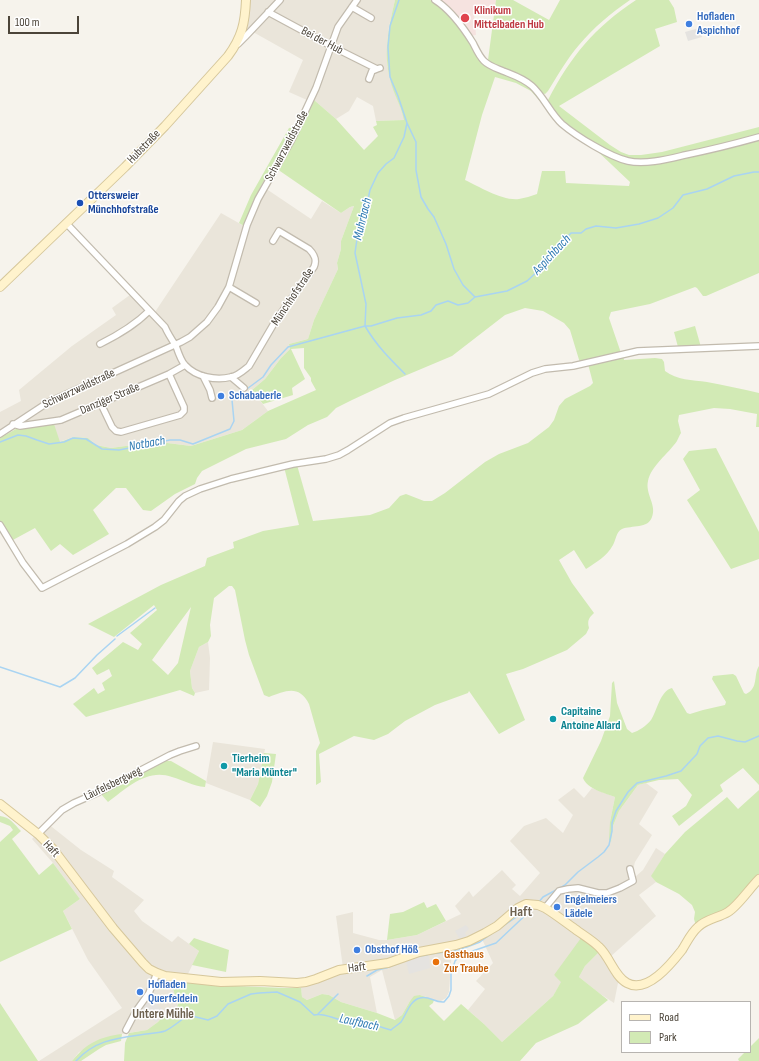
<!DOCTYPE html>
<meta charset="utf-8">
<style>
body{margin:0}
#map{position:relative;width:759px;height:1061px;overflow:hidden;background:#f6f3ec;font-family:"Sofia Sans Condensed",sans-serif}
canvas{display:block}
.legend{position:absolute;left:621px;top:1001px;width:130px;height:52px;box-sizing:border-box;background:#fff;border:1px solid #b7b4b0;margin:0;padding:5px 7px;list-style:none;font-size:12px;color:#4b4439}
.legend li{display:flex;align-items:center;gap:8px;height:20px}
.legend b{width:20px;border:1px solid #b7b4b0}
.scale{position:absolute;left:8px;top:16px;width:71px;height:18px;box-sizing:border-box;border:2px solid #4b4439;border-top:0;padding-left:5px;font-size:12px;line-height:14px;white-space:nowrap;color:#4b4439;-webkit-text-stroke:3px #fff;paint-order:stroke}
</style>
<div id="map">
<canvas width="759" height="1061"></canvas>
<ul class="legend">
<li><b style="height:5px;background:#fff3cd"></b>Road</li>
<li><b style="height:11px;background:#d2eab5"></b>Park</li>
</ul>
<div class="scale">100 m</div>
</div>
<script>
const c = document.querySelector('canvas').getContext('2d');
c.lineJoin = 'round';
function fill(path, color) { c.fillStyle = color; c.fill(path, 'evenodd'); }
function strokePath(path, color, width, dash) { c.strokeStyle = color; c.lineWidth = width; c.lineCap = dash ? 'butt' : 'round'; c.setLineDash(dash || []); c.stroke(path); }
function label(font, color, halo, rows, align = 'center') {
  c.font = font + ' "Sofia Sans Condensed",sans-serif'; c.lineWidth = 3; c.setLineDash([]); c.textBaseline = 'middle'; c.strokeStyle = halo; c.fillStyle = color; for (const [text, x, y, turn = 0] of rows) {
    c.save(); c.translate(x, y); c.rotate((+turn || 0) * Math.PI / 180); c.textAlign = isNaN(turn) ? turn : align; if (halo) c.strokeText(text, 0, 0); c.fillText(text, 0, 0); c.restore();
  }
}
const residential = new Path2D(`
 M248,0H395L389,27L387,44V64L390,79L405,120L376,121L373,106L357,97L349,111L336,119L314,100H307L289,92L303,60L253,32L244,34Z
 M262,186L311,219L322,201L341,213L350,207L354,206L341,241V249L337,263L338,269L314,320L308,339L289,344L290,349L281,358L265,379L252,390L268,411L242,430L191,446L167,443L137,449L133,445L111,448L96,445L88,438L74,437L59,442L29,428L16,429L0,438V412L21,401L19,390L72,346L116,315L112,308L134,292L155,312L221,213L244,226L254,202Z
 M208,642L210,658L209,690L195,693L192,688L190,671L199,647Z
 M213,742L265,749L258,784L250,800L206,783Z
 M646,783L658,792L639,824L652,835L635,862L633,870L635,877L643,870L656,848L665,854L652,876L656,882L639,895L656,916L610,957L620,973L614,1003L599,993L579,977L585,966L599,952L554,975L562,981L553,996L502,1042L484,1024L468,1010L485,989L476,981L493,963L482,939L452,949L449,992L446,998L441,1001L434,1000L420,995L410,1001L402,1015L395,1020L382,970L370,977L377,1013L341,1002L329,995L322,994L307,1000L302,997L300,982L343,968L336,916L353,912V933L379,940H387L417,935L461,914L455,906L469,891L473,897L502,870L516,885L512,889L520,896L540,873L510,841L524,826L546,818L563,833L573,815L558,800L574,788L584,798L592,788L615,797L610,822L611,841L613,826L619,811L638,785Z
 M47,823L81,850L114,871L112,877L144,900L134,911L142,921L172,942L178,936L199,951L187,976L163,990L170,988L173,989L178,1004L177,1007L165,1014L158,1022L147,1030L122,1034L79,1052L72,1061H39L122,1008L88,960L63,911L80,899L53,863L32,839Z`);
const medical = new Path2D(`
 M439,0H496L495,11L474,13L476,35L470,36Z`);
const green = new Path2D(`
 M395,0H430L438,4L443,8L463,32L479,58L522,80L536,93L554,117L531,91L516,83L495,77L482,115L465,180C480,187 502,201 519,199C525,198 531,196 537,194L542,171H565L566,183L629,186L630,182L593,147L633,164L759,139V273L706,296H703L697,288L695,287L650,304L611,312L609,318L621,353L580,363L570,330L564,323L543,311L525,308L505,315L452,356L395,380L352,400L336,408L327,417L308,425L286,439L246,449L202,471L197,478L195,484L175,494L151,511L143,510L126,488H116L93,510L109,534L73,555L60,544L51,551L35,528L11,541L0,523V438L16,429L54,424L60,442L74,437L88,438L96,445L111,448L133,445L137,449L167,443L191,446L242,430L268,411L316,390L311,381V378L304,368V348L291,349L305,379L292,388L293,395L263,404L252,390L265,379L281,358L290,349L289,344L308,339L314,320L338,269L337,263L341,249V241L354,206L350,207L341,213L277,169L299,130L314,100L336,119L364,150L378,136L373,127L377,125L376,121L404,120C401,105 393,93 390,79C383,52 389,26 395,0Z
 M496,0H513L549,20L560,0H630C611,13 594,27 579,45C567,59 558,75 548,91L545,94L541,93L484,59L488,60Z
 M636,0H669L674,8L677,22L655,29L660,46L559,106L610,145L621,152L629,155H641L662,152L759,127V136L656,159C645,160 633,161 622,157C616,156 611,152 606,149C587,139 567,129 554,111C551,107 548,105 548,100C571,56 594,28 636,0Z
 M294,127L261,186L254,202L244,226L239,223L251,195L289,128Z
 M695,326L701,347H678L674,332Z
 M623,355L624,360L655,358L662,359L664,362L665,371C677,380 692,380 707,382C724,385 742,389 759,393V427H756L757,414L730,409L714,408L679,415L678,421L681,433C679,436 678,439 677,441C668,454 651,466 648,481C645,494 657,505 652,517C648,529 632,525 622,529C616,532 616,540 613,545C606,557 598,561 586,569L574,550L559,560L572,583L594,613C589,618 587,620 589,628L586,634L567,650L523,669L506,674L525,720L499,734L469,691L468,693L435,705L405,721L388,734L374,740L354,736L319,754L321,782L316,785V751L320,743L309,704C299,684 285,691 269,697L264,695L249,655L245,640L235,590L232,586H229L214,598L210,625L211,636L208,642L199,647L190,671L192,688L195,693L194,696L180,690L86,717L73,704L94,688L98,694L105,690L102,683L112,676L109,669L97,675L92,668L123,642L138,650L142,644L130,633L157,610L154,605L114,637L88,624L161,585L205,566L207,558L234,548L233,542L263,531L299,525L284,467L297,465L313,521L370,515L389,508L400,496L406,494L424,501H432L445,493L485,462L499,454L528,443L549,427L554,420L559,406L565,399L590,386L593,383L588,364ZM191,607L178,663L168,675L152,660Z
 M716,448L759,532V559L731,569L687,500L700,490L683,459L689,451Z
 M759,666V785L743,768L720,785L723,791L679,826L672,816L686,806L692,795L678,779L659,780L638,785L619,811L613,826L611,842L609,840L610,822L615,797C605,793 587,789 583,778L601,741L610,716L612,683L614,681L617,703L627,729L632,733C639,731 646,726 651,720C657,711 660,691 672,688L687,713L690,714L703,710L725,705L726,702L712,679L713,676L733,674L736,676L744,693L746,694C759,688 753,675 759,666Z
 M264,753L276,754L272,782L267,796L260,807L250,800L258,784Z
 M165,761H171L206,781L205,787C193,786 183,780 172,777C147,768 127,788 108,802L100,793Z
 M759,790V876L728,909L696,926L694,919L695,912L692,905L679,894L656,882L651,876L665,854L685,832L727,797L738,809Z
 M0,816C10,817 14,824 21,831L12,839L39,875L53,863L80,899L63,911L72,929L0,962V842L13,830L10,826L0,822Z
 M424,902L427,908L436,904L446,921L417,935L387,940L390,914L403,912Z
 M194,938L229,950L226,972L192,965L199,951L189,944Z
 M581,938L599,952L585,966L579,977L608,1000L578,1024L536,1043L520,1061H124L125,1043L129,1033L147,1030L158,1022L165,1014L177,1007L178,1004L173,989L170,988L163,990L155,988V986L163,980L211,985L285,988H301L302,997L307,1000L322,994L329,995L341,1002L377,1013L395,1020L402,1015L410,1001L414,996L420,995L434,1000L433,1003L429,1006L444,1021L461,1004L484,1024L502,1042L553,996L561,982L554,975Z
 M0,1003L38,1061H0Z
 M122,1034L121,1041L106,1045L99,1049L81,1061H72C87,1043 99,1037 122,1034Z
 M759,1038V1061H739L738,1059L745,1052H750V1047Z`);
const parking = new Path2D(`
 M699,28L702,37L688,41L685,32Z
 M466,925L469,929L465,933L467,937L460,940L455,931Z
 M429,955L430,968L409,974L406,961Z
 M147,997L166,1012L156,1022L141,1009Z`);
const stream = new Path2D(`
 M407,123L416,142V170L421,197L428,209L434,217L446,244L454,269L463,285L475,297
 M365,326L366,304L355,253L358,232L365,213L370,190L378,173L386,164L394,158L404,137L407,123L398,96L390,77L388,47L390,26L399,0
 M365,326C376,345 390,359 405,374
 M0,442L18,435L26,436L37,440L49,444L64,442L73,438L86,439L102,449L119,450L170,440H180L193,444L230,429L234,421L232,400L263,377L271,365L288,347L365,326H371L397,318L421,315L431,311L436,305L448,301L458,305L468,303L475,297L507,291L527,281L552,258L560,245L571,233H581L586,229L596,226L616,228L639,224L658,218L673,208L683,195L707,189L734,176L754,172H759
 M117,636L155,608
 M0,667L60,687L75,678L97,655L115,639
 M560,888L565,885L578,872L598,857L604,852L609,845L612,831V823L616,811L628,792L637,783L666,776L681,771L697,754L700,746L708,738L718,736L737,741L745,742L759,736
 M538,903L543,897L556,890
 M500,928L521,914L526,916
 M430,954L459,950L480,942L495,931
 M419,956L427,955
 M367,976L377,970L386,968L402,962
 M318,1014L338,994
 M76,1061C96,1039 119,1038 146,1034C152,1033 159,1033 165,1031C172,1028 181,1020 188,1015L208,1020L217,1016L228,1004L251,994L259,993L277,992L300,1002L314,1015C324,1012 333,1019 342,1020C347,1021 352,1019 357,1020C369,1022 379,1027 391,1030C394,1027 398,1025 401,1022C406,1015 410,1000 420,998C429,995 434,1003 444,1002L449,996L451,990V974L455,961L461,955L496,943L533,908`);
const minor = new Path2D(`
 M435,0C451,10 463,27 473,43C476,49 479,56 484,61C489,66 496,68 503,71C513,75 523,78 532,86C544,97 550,113 562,124C576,136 610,157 628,161C645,165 668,159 685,155C710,150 734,144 759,137
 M352,7L371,18
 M268,12L331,46L377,69L380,68
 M238,44L245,37L280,0
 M369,79L372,71L377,69
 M66,223L165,327C168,334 172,340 176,346C178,352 181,361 185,365C196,377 216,381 231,377C238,376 244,370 249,366L276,320L314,267C317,260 315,255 309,249L279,231L273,241
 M229,287L256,303
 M100,344C118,335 134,326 149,311
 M203,376L210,390L212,398
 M231,377L244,388
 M101,404L112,427L116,431L121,432L180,415L184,411V407L169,374
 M13,424L20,426L61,420L169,374L185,365
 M0,434L47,403L181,342L190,337L207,322L218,307L229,287L247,225L258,199L291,141L302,118L316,88L338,27L357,0
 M0,525L23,563L42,588L127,544L155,527L164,520L179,501L185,496L200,489L231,479L260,472L293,464L326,459L339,455L348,450L390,423L404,418L489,394L532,373L545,369L573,366L638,351L759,346
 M38,834L62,810L74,803L99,792L170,755L180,751L196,746
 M545,908L559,891L568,889L578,888L598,893H607L620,888L633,881L630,869
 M126,1030L136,1011L149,993L157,973`);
const secondary = new Path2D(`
 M0,287L125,167L165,126L228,56C242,37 245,23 246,0
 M0,804L38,834L53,849L113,928L143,963L149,969L157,973L165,976L221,982L260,981L297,983L306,982L316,979L339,970L388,963L419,952L456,945L469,941L485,933L497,926L518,908L526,904L538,905L545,908C555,914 565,922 575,929C583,935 592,940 599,947C610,957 614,976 627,983C647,994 671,964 682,950C687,942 691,933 698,927C706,919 718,918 728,912C738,906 749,889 759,879`);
const markers = [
 [465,18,5,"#e0444e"],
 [689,24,4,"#3f7fe0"],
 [80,203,4,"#1a4fb4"],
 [221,396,4,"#3f7fe0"],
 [553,719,4,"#0f9aa8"],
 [224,766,4,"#0f9aa8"],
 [557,907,4,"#3f7fe0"],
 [357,950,4,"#3f7fe0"],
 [436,962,4,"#e8710a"],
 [140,992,4,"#3f7fe0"]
];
const healthNames = [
 ["Klinikum",474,11],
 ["Mittelbaden Hub",474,25]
];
const shopNames = [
 ["Hofladen",697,17],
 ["Aspichhof",697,31],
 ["Schababerle",229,396],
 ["Engelmeiers",565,900],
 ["Lädele",565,914],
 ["Obsthof Höß",365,950],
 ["Hofladen",148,985],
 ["Querfeldein",148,999]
];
const streetNames = [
 ["Bei der Hub",322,41,28],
 ["Schwarzwaldstraße",287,146,-62],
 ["Hubstraße",144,147,-46],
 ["Münchhofstraße",293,297,-56],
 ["Schwarzwaldstraße",79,389,-25],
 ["Danziger Straße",110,399,-23],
 ["Läufelsbergweg",113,784,-26],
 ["Haft",51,849,48],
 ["Haft",357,968,-7]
];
const transitNames = [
 ["Ottersweier",88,196],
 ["Münchhofstraße",88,210]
];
const cultureNames = [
 ["Capitaine",561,712],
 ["Antoine Allard",561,726],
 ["Tierheim",232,759],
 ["\"Maria Münter\"",232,773]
];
const foodNames = [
 ["Gasthaus",444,955],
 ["Zur Traube",444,969]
];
const waterNames = [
 ["Muhrbach",363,219,-76],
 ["Aspichbach",552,255,-47],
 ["Notbach",147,444,-10],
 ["Laufbach",359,1023,12]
];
const neighbourhoodNames = [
 ["Untere Mühle",163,1015]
];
const quarterNames = [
 ["Haft",521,912]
];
fill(residential, '#eae5da');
fill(medical, '#f6e3e0');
fill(green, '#d2eab5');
fill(parking, '#e5e3e0');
strokePath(stream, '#a9d4f2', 1.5);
strokePath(minor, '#c2bbae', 8);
strokePath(secondary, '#d6c79b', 10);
strokePath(minor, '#fff', 5.5);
strokePath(secondary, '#fff3cd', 8);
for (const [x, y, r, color] of markers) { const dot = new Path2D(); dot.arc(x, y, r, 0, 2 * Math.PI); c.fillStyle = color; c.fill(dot); strokePath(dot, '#fff', 1.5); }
label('bold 12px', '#be3a42', '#fff', healthNames, 'left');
label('bold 12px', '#366cbe', '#fff', shopNames, 'left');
label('12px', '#4b4439', '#fff', streetNames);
label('bold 12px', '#164399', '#fff', transitNames, 'left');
label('bold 12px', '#0d838f', '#fff', cultureNames, 'left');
label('bold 12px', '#c56008', '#fff', foodNames, 'left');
label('italic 13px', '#2e7ab2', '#fff', waterNames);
label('bold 13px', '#6e6250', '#fff', neighbourhoodNames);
label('bold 14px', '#6e6250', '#fff', quarterNames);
</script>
